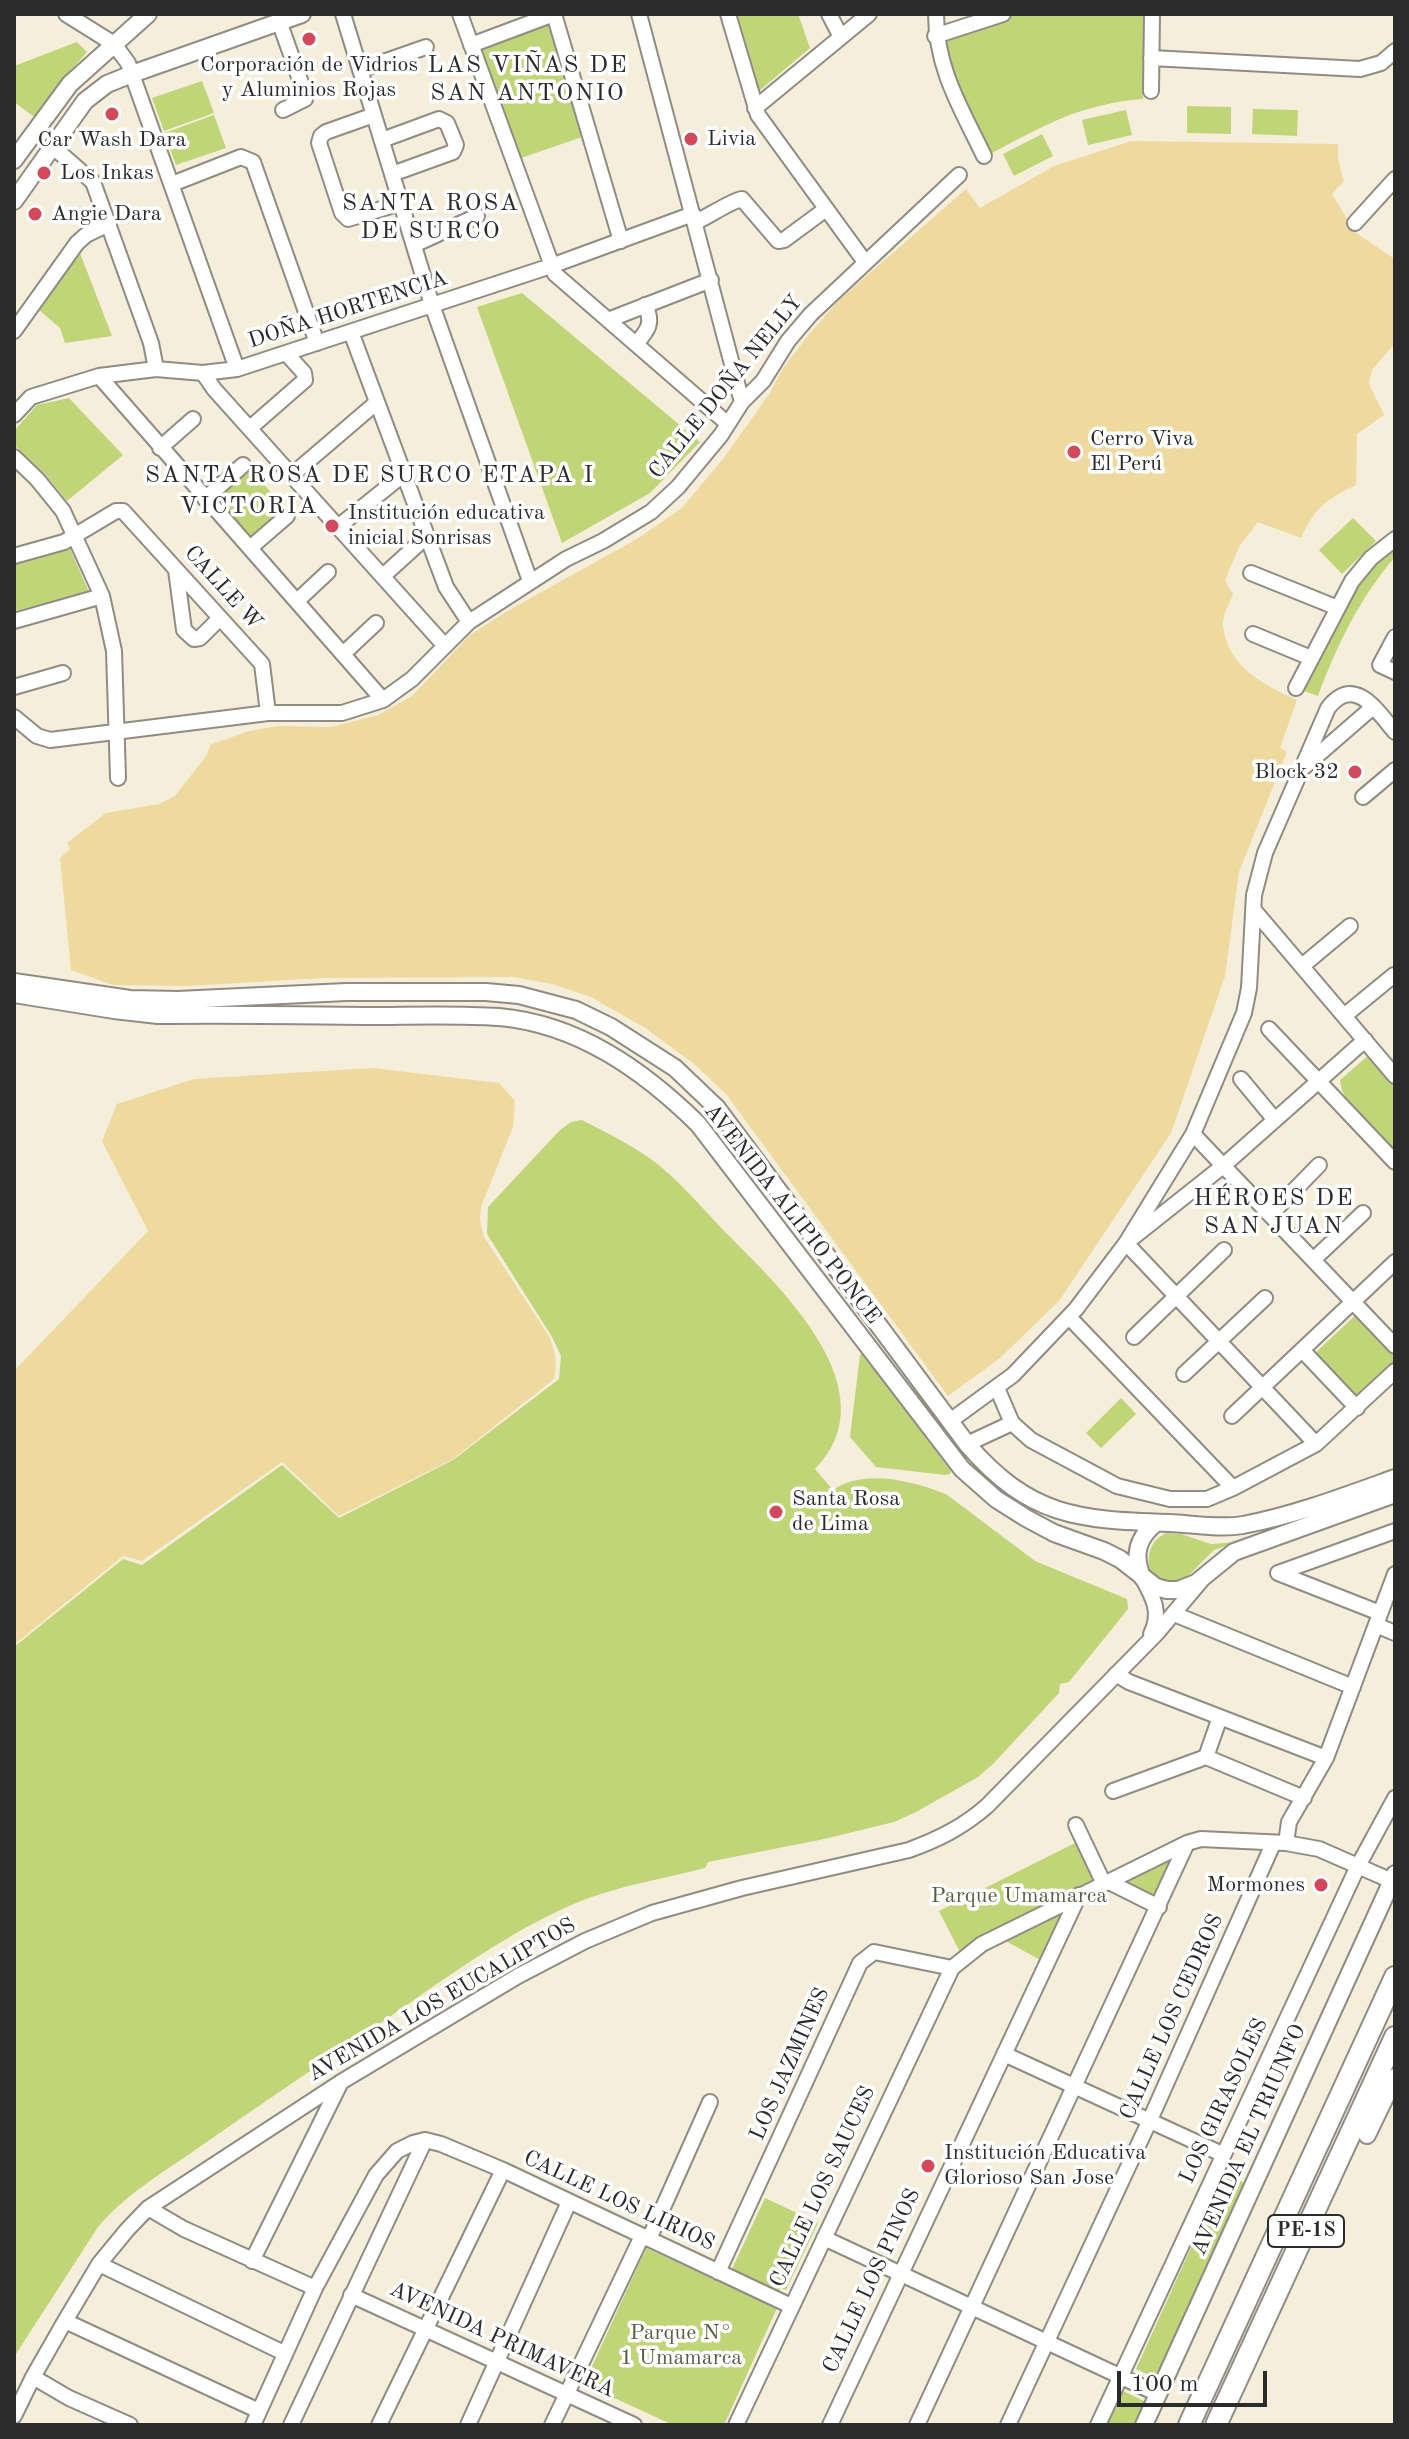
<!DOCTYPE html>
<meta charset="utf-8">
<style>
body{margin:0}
#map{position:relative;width:1409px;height:2439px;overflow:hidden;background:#f4eedb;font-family:"Old Standard TT",serif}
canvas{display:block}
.frame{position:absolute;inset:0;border:16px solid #2b2b2b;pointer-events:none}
.scale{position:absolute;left:1117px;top:2371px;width:150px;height:36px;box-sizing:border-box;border:4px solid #2b2b2b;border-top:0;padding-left:10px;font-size:24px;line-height:28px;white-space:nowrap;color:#2b2b2b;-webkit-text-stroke:6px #fff;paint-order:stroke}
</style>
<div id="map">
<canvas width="1409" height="2439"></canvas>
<div class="frame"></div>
<div class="scale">100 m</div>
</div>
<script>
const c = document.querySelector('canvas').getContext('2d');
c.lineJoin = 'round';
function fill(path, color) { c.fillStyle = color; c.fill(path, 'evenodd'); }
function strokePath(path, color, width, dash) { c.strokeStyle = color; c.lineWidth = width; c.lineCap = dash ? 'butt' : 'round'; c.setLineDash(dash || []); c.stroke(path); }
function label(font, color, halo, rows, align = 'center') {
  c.font = font + ' "Old Standard TT",serif'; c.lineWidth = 7; c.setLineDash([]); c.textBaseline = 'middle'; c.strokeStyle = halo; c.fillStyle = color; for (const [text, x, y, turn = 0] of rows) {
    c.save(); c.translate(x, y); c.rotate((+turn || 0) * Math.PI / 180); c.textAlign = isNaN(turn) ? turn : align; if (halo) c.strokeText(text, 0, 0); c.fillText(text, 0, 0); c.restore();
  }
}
const green = new Path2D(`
 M735,14H798L810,48L759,91L754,85Z
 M1009,14H1144L1143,99C1080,104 1045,125 990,154L958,90L942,36Z
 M553,20L585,136L518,159L478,46Z
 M77,42L87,52L59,84L36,118L14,102V66Z
 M202,81L214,113L164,131L152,98Z
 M1187,106L1231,107V134L1187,133Z
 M1253,109L1298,110L1297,136L1252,134Z
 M1126,110L1132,135L1088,145L1082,120Z
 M214,115L226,148L176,165L164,133Z
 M1042,134L1053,156L1014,176L1003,154Z
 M80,253L112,336L65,343L60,328L38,309Z
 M522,293L700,442L650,493L562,543L477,307Z
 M69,398L123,455L67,501L45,474L14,445V431L37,405Z
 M248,467L286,509L253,539L215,497Z
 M1353,518L1376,541L1342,574L1319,550Z
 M1395,539V557C1360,597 1336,647 1318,696L1296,688L1352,581Z
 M70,549L89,592L14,611V564Z
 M1370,1054L1395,1079V1153C1378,1135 1341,1105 1340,1080Z
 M582,1120C609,1134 638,1148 661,1167C684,1186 705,1211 726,1233C779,1286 892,1391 815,1469L833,1490C864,1468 913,1481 946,1494L1035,1561L1127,1599L1128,1609L1069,1682L1060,1684L1059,1693L993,1764L978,1777L916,1812L894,1822L824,1839L708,1862L705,1868C662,1879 617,1886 576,1903C491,1939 412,2004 334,2055C285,2088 236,2121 188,2155C157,2176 122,2198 98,2227L14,2357V1647L123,1559L142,1565L282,1465L339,1518L453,1460L559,1379L561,1356L552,1337L487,1234L488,1207L560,1130L571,1122Z
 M1359,1312L1395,1350V1365L1359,1399L1315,1353Z
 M864,1352L951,1471L950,1474L945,1475L876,1467L850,1437L860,1355Z
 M1121,1398L1136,1414L1101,1448L1086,1433Z
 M1166,1533L1181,1534L1211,1544L1237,1542L1214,1550L1182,1582L1163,1584L1150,1575C1147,1557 1148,1542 1166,1533Z
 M1079,1841L1099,1881L960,1952L939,1911Z
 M1171,1860L1174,1861L1157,1899L1122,1882Z
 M1059,1913L1060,1919L1042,1961L1004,1940Z
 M1224,2175L1250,2185L1160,2380L1136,2369Z
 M765,2198L818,2223L786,2290L781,2288L779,2292L732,2269Z
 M646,2248L777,2308L724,2425H673L584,2384Z
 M1123,2391L1150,2404L1141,2425H1107Z`);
const sand = new Path2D(`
 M1131,141L1338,144V159L1344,181L1332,194L1355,232L1393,258L1395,257V343L1372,370L1369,384L1384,415L1357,434L1356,485C1326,499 1315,508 1301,538L1258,522L1240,545L1225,580L1233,594C1230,603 1222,616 1223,625C1227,667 1264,685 1297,700L1280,748L1287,752L1239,872L1225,976L1171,1133L1059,1301L1000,1358L948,1396L726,1094L693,1063L645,1028L591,997L552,984L514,977L322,978L188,986L113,985L71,970L60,858L70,849L67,843L106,813L159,804L175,796L207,755L210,745L249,731L278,726L331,727L378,715L412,696L470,635L509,610L637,539L682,508L723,459L770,393L783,368L811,332L839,300L966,189L980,208L1054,166Z
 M372,1068L499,1083L515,1101L513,1127L481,1207L480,1220L484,1237L549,1336C555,1352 558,1362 554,1379L453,1459L339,1516L282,1462L142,1561L123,1556L14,1645V1371L148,1231L102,1141L117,1104L194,1079Z`);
const minor = new Path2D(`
 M66,14L114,44L128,63L237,369
 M343,14L432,305L530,581
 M460,14L555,274L728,424
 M639,14L742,402
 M728,14L758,115L865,262
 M829,14L841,37
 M936,14C936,69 961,108 984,156
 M279,21L305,94V99L283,110
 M935,36L1003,14
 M471,45L554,14L621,241
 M1151,58L1360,69L1381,63L1395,51
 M360,70L426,47
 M1151,91L1152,14
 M755,108L869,14
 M374,115L326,132L321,136L319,143L342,213L348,219L401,203
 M382,140L439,119L447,123L456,145L453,152L392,174
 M52,146L93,182L151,343L156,369
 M172,184L241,157L253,162L317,343
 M696,222C709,216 731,201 742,199L778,241L784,240L826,209
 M1355,223L1395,179
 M414,245L477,216
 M608,320L711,280
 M14,331L77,243L86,235L109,224
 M351,332L446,587L469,622
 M636,344C648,330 654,323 645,305
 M203,373L214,389L445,646
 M99,376L383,700
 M14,415L31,397L99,376L156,369L203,373L237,369L551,266L693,214
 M250,428L305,380L304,373L286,353
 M160,448L193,419
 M14,457L37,479L63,511L102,596L114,651L118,778
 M293,474L376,403
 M205,499L243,465
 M339,526L404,474
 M250,548L287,516
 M14,556L64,542L116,511H123L262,664L268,713
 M176,570L184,630L194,639L200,638L220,618
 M1251,573L1338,608
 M383,576L427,536
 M297,601L328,572
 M14,621L102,596
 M1253,634L1311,658
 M1395,637L1380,665L1395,672
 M344,653L376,623
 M14,687L63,673
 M1296,688L1352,581L1371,558L1395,539
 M14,717L37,736L50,740L268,713H342L383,700L412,679L469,622L566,559L603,541L651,512L678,487L721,435L742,402L763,381L788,341L811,314L959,175
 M1304,767L1373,707
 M1363,797L1395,770
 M1253,909L1395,1076
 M1302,966L1350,926
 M1344,1016L1394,975
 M1269,1029L1395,1162
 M1241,1079L1275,1120
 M1193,1134L1395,1346
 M1270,1215L1319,1165
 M1313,1260L1363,1213
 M1069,1317L1233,1488
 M1134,1337L1224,1250
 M1303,1351L1357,1408
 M1184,1374L1265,1298
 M997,1388L1012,1423
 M1232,1416L1395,1262
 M950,1421L1013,1375L1076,1309L1126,1243L1223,1166L1365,1040
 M967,1444L1012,1423L1031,1440L1117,1486L1170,1499H1207L1233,1488L1316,1444L1395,1371
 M1316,1444L1126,1243L1193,1134L1244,1013L1249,988L1254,895L1265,853L1328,708C1355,674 1377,711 1395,732
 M1278,1573L1395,1531
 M1278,1573L1380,1613
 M1143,1579C1153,1597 1162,1613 1151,1634
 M1174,1614L1353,1687
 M1376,1625L1395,1633
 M1116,1674L1129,1682L1326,1758
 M1206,1757L1220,1717
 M1113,1791L1206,1757L1304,1798
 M1076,1825L1104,1884
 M1286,1843L1289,1822L1326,1758L1395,1574
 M1109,1882L1159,1907
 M1004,2054L1222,2154
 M148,2208L184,2229L315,2288
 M824,2238L1158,2394
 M649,2239L710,2102
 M252,2261L341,2082
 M99,2264L284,2353
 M718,2272L860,1963L874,1952L952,1968
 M351,2295L634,2425
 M65,2321L259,2411
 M33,2377L69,2398L130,2425
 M14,2416L33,2377L65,2321L99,2264L127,2230L148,2208L341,2082L518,1976L585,1941L652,1913L742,1888L909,1850C939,1839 963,1827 987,1806L1157,1633L1200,1582
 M253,2425L315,2288L376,2175L397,2151L413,2143L425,2140L441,2144L503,2170L791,2306
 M291,2425L425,2140
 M379,2425L503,2170
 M468,2425L569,2202
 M552,2425L642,2236
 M736,2425L952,1968L982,1944L1187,1843L1201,1839L1286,1843L1319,1849L1392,1881
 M830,2425L1079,1895
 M917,2425L1187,1843
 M1008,2425L1149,2122L1273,1844
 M1098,2425L1358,1866L1395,1798`);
const major = new Path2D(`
 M14,160L70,84L148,14
 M14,201L85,101L107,84L132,74L302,14
 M14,982L130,999L178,1000L346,992H486L519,995L576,1010L611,1027L675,1068L717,1108L967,1444C1030,1517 1078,1520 1169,1523C1193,1524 1219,1529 1243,1525C1295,1515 1345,1496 1395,1478
 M14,994L114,1010L158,1015C227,1014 296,1015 365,1016C409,1016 455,1014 499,1017C578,1024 643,1070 698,1124L962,1469L996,1499L1026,1518L1054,1533L1104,1551L1120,1559L1156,1587L1167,1590H1178L1196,1583L1234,1552L1395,1494
 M1142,1577C1133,1555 1137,1538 1156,1523
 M1367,2135L1395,2077
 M1144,2425L1395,1874`);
const highway = new Path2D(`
 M1189,2425L1395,1977
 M1216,2425L1395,2037`);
const markers = [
 [309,39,8,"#d1495b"],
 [112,114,8,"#d1495b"],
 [691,139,8,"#d1495b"],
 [44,173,8,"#d1495b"],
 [35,214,8,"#d1495b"],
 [1074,452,8,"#d1495b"],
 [332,526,8,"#d1495b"],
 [1355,772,8,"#d1495b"],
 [776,1512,8,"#d1495b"],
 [1321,1885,8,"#d1495b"],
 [928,2166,8,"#d1495b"]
];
const shields = [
 [1306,2231,76]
];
const shieldNames = [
 ["PE-1S",1306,2231]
];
const poiNames = [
 ["Corporación de Vidrios",309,65,"center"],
 ["y Aluminios Rojas",309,90,"center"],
 ["Livia",707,139],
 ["Car Wash Dara",112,140,"center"],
 ["Los Inkas",60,173],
 ["Angie Dara",51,214],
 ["Cerro Viva",1090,439],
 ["El Perú",1090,464],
 ["Institución educativa",348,513],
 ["inicial Sonrisas",348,538],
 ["Block 32",1339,772,"right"],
 ["Santa Rosa",792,1499],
 ["de Lima",792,1524],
 ["Mormones",1305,1885,"right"],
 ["Institución Educativa",944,2153],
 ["Glorioso San Jose",944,2178]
];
const streetNames = [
 ["DOÑA HORTENCIA",348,310,-18],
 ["CALLE DOÑA NELLY",726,387,-51],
 ["CALLE W",223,588,48],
 ["AVENIDA ALIPIO PONCE",792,1214,52],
 ["AVENIDA LOS EUCALIPTOS",442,2000,-30],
 ["CALLE LOS CEDROS",1172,2017,-66],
 ["LOS JAZMINES",790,2064,-66],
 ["LOS GIRASOLES",1224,2101,-65],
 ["AVENIDA EL TRIUNFO",1249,2140,-66],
 ["CALLE LOS SAUCES",823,2187,-65],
 ["CALLE LOS LIRIOS",619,2201,25],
 ["CALLE LOS PINOS",872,2281,-65],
 ["AVENIDA PRIMAVERA",502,2340,25]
];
const parkNames = [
 ["Parque Umamarca",1019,1896],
 ["Parque N°",681,2333],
 ["1 Umamarca",681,2358]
];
const neighbourhoodNames = [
 ["LAS VIÑAS DE",528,66],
 ["SAN ANTONIO",528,94],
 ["SANTA ROSA",431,204],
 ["DE SURCO",431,232],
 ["SANTA ROSA DE SURCO ETAPA I",370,476],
 ["VICTORIA",249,507],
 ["HÉROES DE",1274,1199],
 ["SAN JUAN",1274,1227]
];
fill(green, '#c0d478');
fill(sand, '#eeda9e');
strokePath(minor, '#908c83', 18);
strokePath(major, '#908c83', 20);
strokePath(highway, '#908c83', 24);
strokePath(minor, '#fff', 14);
strokePath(major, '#fff', 16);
strokePath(highway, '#fff', 20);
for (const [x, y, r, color] of markers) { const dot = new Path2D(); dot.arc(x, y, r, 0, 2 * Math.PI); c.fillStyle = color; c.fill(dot); strokePath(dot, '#fff', 3); }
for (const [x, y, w] of shields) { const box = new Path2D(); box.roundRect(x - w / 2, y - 16, w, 32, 6); c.fillStyle = '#fff'; c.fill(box); strokePath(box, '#2b2b2b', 2); }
label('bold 20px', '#2b2b2b', null, shieldNames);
label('22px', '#2b2b2b', '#fff', poiNames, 'left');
label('22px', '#2b2b2b', '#fff', streetNames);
label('22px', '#585e42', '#fff', parkNames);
c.letterSpacing = '2px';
label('24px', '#2b2b2b', '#fff', neighbourhoodNames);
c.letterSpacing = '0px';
</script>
